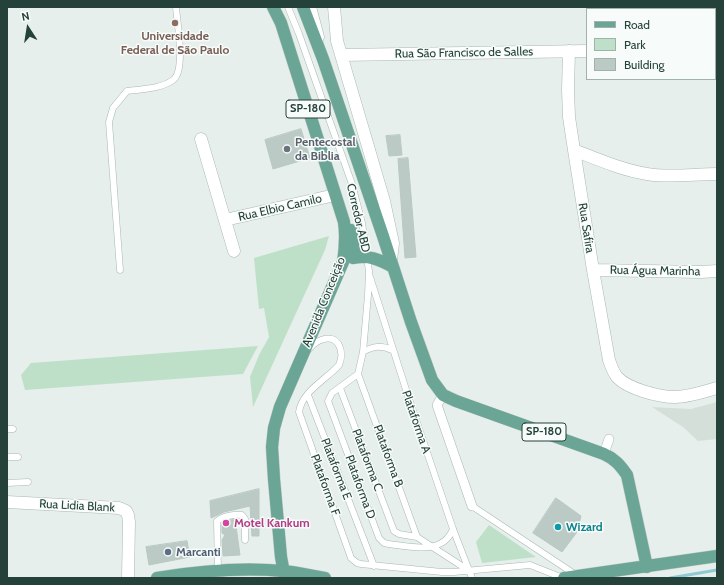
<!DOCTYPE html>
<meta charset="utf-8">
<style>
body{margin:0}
#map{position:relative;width:724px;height:585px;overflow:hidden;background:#e6efeb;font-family:Cabin,sans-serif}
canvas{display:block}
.frame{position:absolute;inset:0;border:8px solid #24423a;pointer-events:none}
.legend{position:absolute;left:586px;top:8px;width:130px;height:72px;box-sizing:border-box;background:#f7fbf9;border:1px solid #a3b1ad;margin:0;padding:5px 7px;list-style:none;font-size:12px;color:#24423a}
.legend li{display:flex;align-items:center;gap:8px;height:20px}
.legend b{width:20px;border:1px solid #a3b1ad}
.north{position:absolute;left:8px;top:8px;width:40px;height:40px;-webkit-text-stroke:3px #f7fbf9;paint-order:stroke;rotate:348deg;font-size:11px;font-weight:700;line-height:16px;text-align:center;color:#24423a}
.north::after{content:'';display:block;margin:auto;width:14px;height:18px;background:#24423a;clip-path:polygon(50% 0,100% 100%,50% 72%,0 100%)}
</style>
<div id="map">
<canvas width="724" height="585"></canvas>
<div class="frame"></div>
<ul class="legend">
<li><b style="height:5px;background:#6aa596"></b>Road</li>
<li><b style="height:11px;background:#bfe0c8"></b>Park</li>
<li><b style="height:11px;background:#bbcac4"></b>Building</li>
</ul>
<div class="north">N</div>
</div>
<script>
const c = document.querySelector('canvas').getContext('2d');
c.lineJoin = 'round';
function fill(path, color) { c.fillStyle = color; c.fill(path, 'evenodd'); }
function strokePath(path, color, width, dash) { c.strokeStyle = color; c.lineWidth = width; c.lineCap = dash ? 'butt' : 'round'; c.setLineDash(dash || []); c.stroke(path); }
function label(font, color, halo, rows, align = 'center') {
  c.font = font + ' Cabin,sans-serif'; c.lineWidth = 3; c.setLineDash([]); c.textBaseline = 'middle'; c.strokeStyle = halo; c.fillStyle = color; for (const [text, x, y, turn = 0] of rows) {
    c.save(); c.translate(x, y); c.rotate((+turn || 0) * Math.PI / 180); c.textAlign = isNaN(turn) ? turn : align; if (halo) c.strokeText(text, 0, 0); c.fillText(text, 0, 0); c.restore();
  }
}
const built = new Path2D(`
 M717,402V439L698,441L683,427L652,407L691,409Z`);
const green = new Path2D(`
 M329,236L325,250L253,407L250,377L259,355L269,337L264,308L259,309L254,258Z
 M258,346L243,374L25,390L21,375L31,363Z
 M489,525L536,557L482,563L476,542Z`);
const stream = new Path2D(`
 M670,578L717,570`);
const building = new Path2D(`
 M301,129L310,158L273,169L265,140Z
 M400,135L402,155L389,156L386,136Z
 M408,158L416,257L405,258L398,159Z
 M259,489V536H252L250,506L224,512L211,518L210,501Z
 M556,498L581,516L577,532L562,552L533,533Z
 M235,519L240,555L223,556L222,540L225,535L222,533V523Z
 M187,541L190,557L149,565L146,547Z`);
const service = new Path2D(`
 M288,7L299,34L352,184L362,223L369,271L368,295L363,352L358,374
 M120,270L109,122L113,108L127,91C141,89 161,89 173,80C186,71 177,22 176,7
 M370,277L409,399L453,529L472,578
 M308,350C312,346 315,342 321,340C338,333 345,351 339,365C326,380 302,391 299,412L351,558L357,563L361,564L442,572H454L530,565L563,578
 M363,352C373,346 381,345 392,350
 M358,374L332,393L328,401L379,538L384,543L389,544C411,547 443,555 453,529
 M358,374L417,537
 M340,388L394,531L399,534L417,537L468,570
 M308,395L374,566
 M7,429H13
 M7,457H18
 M7,483L28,482
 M472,506L576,575
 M218,570L217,521C223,516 235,514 242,515L245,519V540`);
const pedestrian = new Path2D(`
 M443,395L437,405L472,506
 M604,454L609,439`);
const minor = new Path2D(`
 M310,7L318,37
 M334,7L337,41L384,201L393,243L391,260
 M632,7V9
 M715,50H717
 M569,51L568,90L569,117L574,150L593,270L609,360C611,366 613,372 617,377C628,389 659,397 675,397C689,397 703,392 717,388
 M341,55L587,51
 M201,139L234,251
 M574,150C597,159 622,170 647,174C669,178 694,174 717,174
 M225,220L335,195
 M593,270L701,272L717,271
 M7,502L119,508L126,511L128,515L129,522L128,578`);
const primary = new Path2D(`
 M273,7L281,23L344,222C346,236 345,249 343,262L280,407L274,428L272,447L274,479L281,557L285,578
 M303,7L323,59L383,236L411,322L432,380L443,395L456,401L604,454C615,459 620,465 627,475L647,567
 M351,230L354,248L361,256
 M353,258C368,255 379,259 393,267
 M157,578C199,571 240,567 283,571C297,572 311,576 325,578
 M564,578L717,556`);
const markers = [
 [175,23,4,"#8d6e63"],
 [287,149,4,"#6b7280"],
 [226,523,4,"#d1479c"],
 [558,527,4,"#0f9aa8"],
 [168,552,4,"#5c6f8a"]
];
const shields = [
 [308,109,44],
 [544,432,44]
];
const shieldNames = [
 ["SP-180",308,109],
 ["SP-180",544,432]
];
const educationNames = [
 ["Universidade",175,36],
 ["Federal de São Paulo",175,50]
];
const streetNames = [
 ["Rua São Francisco de Salles",464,53,-1],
 ["Rua Elbio Camilo",280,208,-13],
 ["Corredor ABD",358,218,77],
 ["Rua Safira",586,228,81],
 ["Rua Água Marinha",655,271,1],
 ["Avenida Conceição",324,302,-68],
 ["Plataforma A",416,422,71],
 ["Plataforma B",388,456,70],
 ["Plataforma C",367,460,69],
 ["Plataforma E",336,469,69],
 ["Plataforma F",325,485,70],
 ["Plataforma D",360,487,70],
 ["Rua Lidia Blank",77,506,3]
];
const worshipNames = [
 ["Pentecostal",295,142],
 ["da Biblia",295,156]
];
const hotelNames = [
 ["Motel Kankum",234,523]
];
const cultureNames = [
 ["Wizard",566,527]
];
const serviceNames = [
 ["Marcanti",176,552]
];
fill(built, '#d4dfda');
fill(green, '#bfe0c8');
strokePath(stream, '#8ec9d4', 3);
fill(building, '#bbcac4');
strokePath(building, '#b8c9c2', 1);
strokePath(service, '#a8b8b2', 7);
strokePath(pedestrian, '#a8b8b2', 10);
strokePath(minor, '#a8b8b2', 13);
strokePath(primary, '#c2cac8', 13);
strokePath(service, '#fff', 6);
strokePath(pedestrian, '#fff', 9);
strokePath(minor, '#fff', 12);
strokePath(primary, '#6aa596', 12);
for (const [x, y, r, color] of markers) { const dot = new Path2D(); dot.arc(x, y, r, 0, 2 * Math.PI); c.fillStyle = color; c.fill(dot); strokePath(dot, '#f7fbf9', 1.5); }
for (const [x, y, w] of shields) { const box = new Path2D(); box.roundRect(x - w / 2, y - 9, w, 18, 3); c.fillStyle = '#f7fbf9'; c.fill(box); strokePath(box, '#24423a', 1); }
label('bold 11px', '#24423a', null, shieldNames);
label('bold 12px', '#785e54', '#f7fbf9', educationNames);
label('12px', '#24423a', '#f7fbf9', streetNames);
label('bold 12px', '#5b616d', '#f7fbf9', worshipNames, 'left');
label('bold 12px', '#b23c85', '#f7fbf9', hotelNames, 'left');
label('bold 12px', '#0d838f', '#f7fbf9', cultureNames, 'left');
label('bold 12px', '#4e5e75', '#f7fbf9', serviceNames, 'left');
</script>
